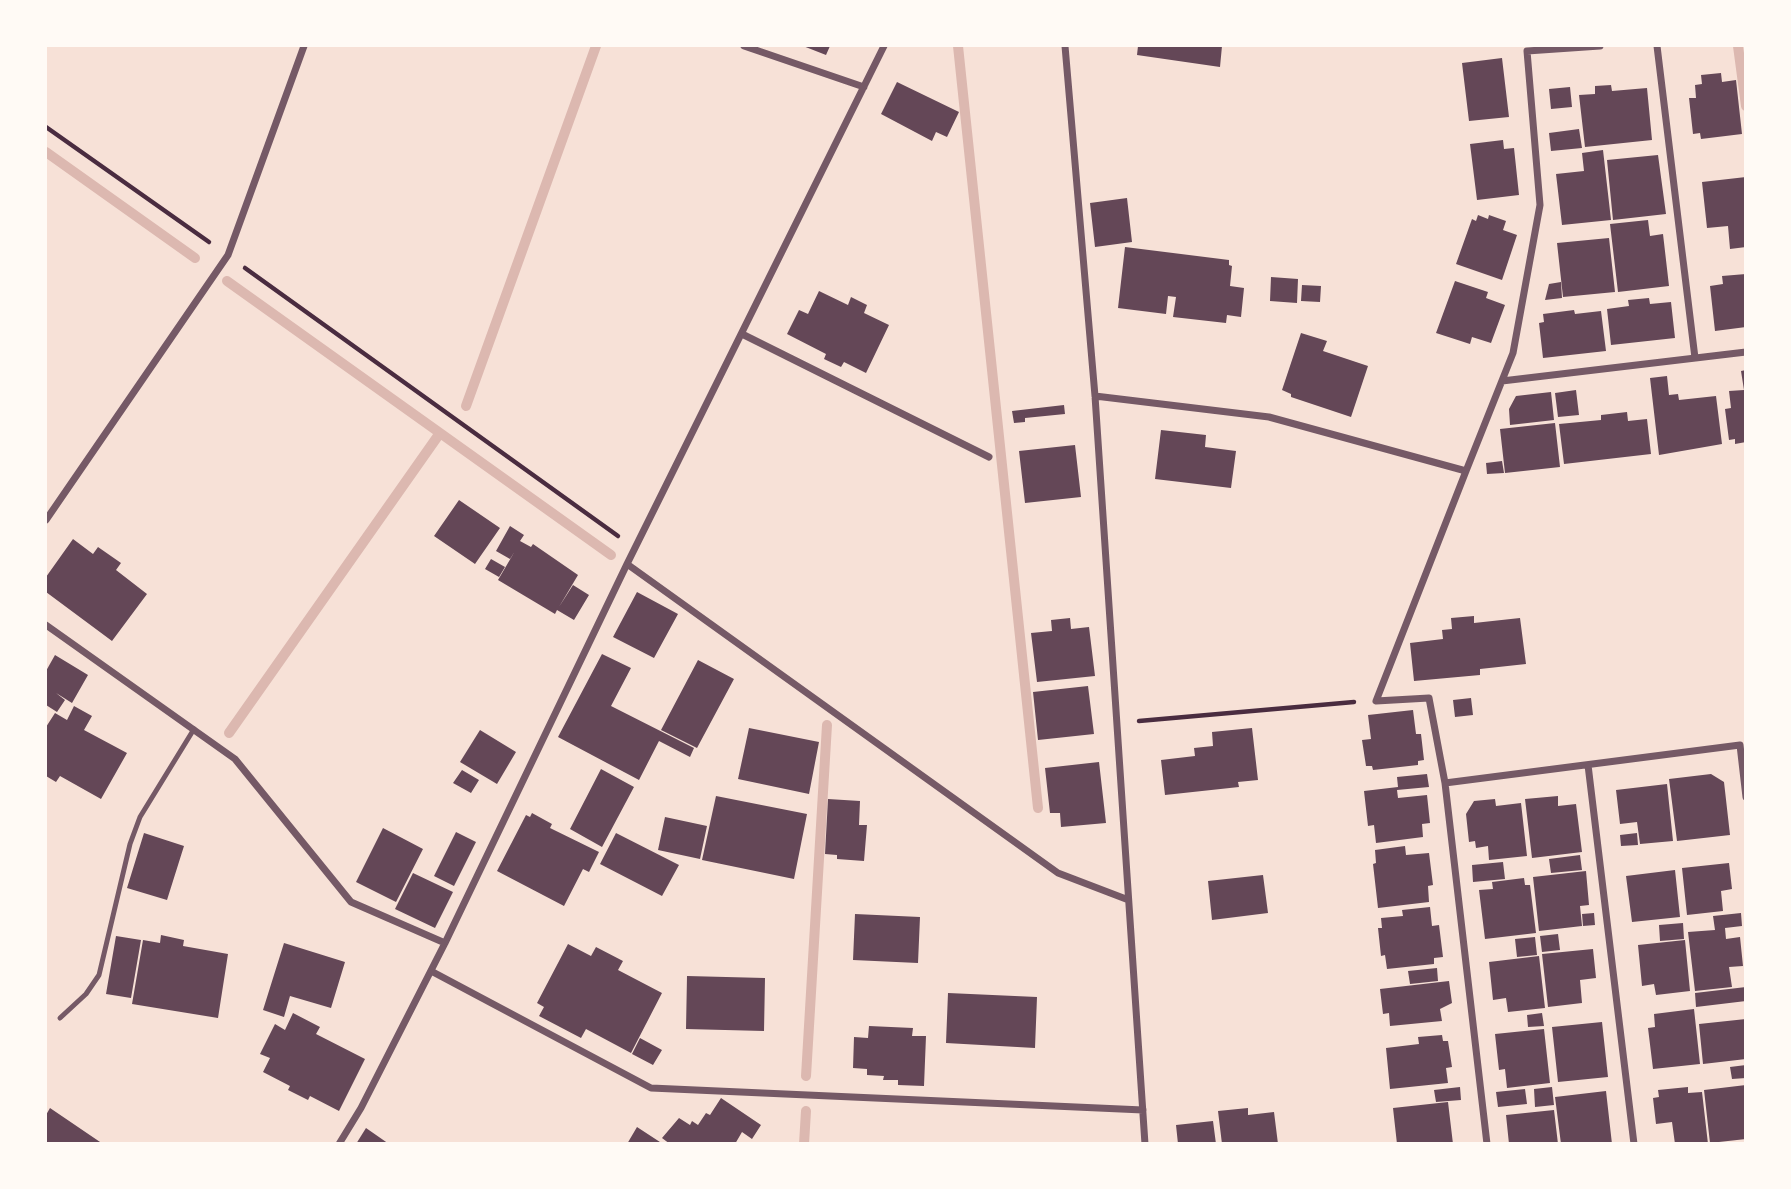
<!DOCTYPE html>
<style>
body{margin:0}
#map{position:relative;width:1791px;height:1189px;overflow:hidden;background:#f7e1d7;font-family:Cabin,sans-serif}
canvas{display:block}
.frame{position:absolute;inset:0;border:47px solid #fffaf5;pointer-events:none}
</style>
<div id="map">
<canvas width="1791" height="1189"></canvas>
<div class="frame"></div>
</div>
<script>
const c = document.querySelector('canvas').getContext('2d');
c.lineJoin = 'round';
function strokePath(path, color, width, dash) { c.strokeStyle = color; c.lineWidth = width; c.lineCap = dash ? 'butt' : 'round'; c.setLineDash(dash || []); c.stroke(path); }
function fill(path, color) { c.fillStyle = color; c.fill(path, 'evenodd'); }
const stream = new Path2D(`
 M958,46L1038,808
 M1738,46L1746,106
 M46,152L195,258
 M227,281L611,555
 M466,406L596,46
 M229,733L440,433
 M806,1076L827,725
 M804,1144L806,1111`);
const building = new Path2D(`
 M803,46H830L826,55Z
 M1138,46H1222L1220,67L1137,55Z
 M1502,58L1509,117L1469,121L1462,63Z
 M1721,73L1722,82L1736,80L1742,134L1701,139L1700,133L1693,134L1689,98H1696L1695,85L1702,84L1701,75Z
 M897,82L959,112L947,137L936,132L932,141L881,114Z
 M1611,85L1612,91L1647,88L1652,140L1585,147L1579,95L1595,94V86Z
 M1570,87L1572,107L1551,109L1549,89Z
 M1579,129L1582,148L1551,151L1549,133Z
 M1503,140L1504,149L1514,148L1519,195L1477,200L1470,144Z
 M1603,150L1611,220L1562,225L1556,174L1584,171L1582,153Z
 M1658,155L1666,214L1613,220L1607,160Z
 M1746,177V247L1730,249L1728,226L1707,228L1702,182Z
 M1127,198L1132,242L1095,247L1090,203Z
 M1478,215L1488,219L1489,215L1506,221L1503,230L1517,235L1502,280L1456,264L1472,219L1476,221Z
 M1648,220L1650,236L1663,234L1669,286L1618,292L1610,224Z
 M1609,238L1615,292L1563,297L1557,243Z
 M1125,247L1229,260V265L1232,266L1230,286L1244,288L1241,317L1227,315L1226,323L1173,317L1176,297L1168,296L1166,314L1118,308Z
 M1746,274V327L1715,331L1710,286L1723,284L1722,276Z
 M1271,277L1298,279L1297,303L1270,301Z
 M1455,281L1488,292L1486,298L1505,305L1491,343L1472,337L1470,344L1436,333Z
 M1561,282L1562,298L1545,300L1549,284Z
 M1302,285L1321,286L1320,302L1301,301Z
 M819,291L848,305L851,297L867,305L864,313L889,325L866,373L844,362L841,367L824,359L826,354L787,334L799,310L808,314Z
 M1649,298L1650,304L1671,302L1675,338L1611,345L1607,309L1629,306L1628,300Z
 M1574,310L1575,314L1601,311L1606,351L1543,358L1539,323L1544,322L1543,314Z
 M1301,333L1327,341L1323,351L1368,366L1351,417L1291,397V394L1282,390Z
 M1746,370V442L1735,444V439L1729,440L1725,409L1731,408L1729,391L1744,390L1741,371Z
 M1667,376L1669,395L1678,394L1679,400L1716,396L1722,444L1659,455L1650,378Z
 M1576,390L1579,415L1558,417L1555,393Z
 M1551,392L1554,420L1510,425L1509,409L1516,396Z
 M1064,405L1065,414L1025,418V422L1014,423L1012,411Z
 M1627,412L1628,421L1647,419L1651,454L1564,464L1559,424L1601,420V415Z
 M1555,423L1560,467L1505,473L1500,429Z
 M1161,430L1206,435L1205,447L1236,451L1231,488L1155,479Z
 M1075,445L1081,497L1025,503L1019,451Z
 M1502,461L1504,473L1487,474L1486,463Z
 M459,500L500,528L475,564L434,536Z
 M510,526L524,535L520,541L531,547L533,544L578,575L559,607L573,585L589,595L574,620L557,610L555,614L498,580L515,551L510,559L496,551Z
 M73,539L93,554L98,547L121,563L116,570L147,594L112,641L46,592V577Z
 M491,559L505,567L499,577L485,569Z
 M637,592L678,614L654,658L613,637Z
 M1474,616V623L1520,618L1526,664L1480,669V675L1414,681L1410,643L1443,639L1442,630L1452,629L1451,618Z
 M1070,618L1071,629L1089,627L1095,676L1037,682L1031,633L1052,631L1051,620Z
 M602,654L631,668L611,706L694,748L690,757L659,741L639,780L558,737Z
 M55,655L88,675L72,703L56,693L65,700L57,712L46,705V671Z
 M698,660L734,679L697,748L661,730Z
 M1088,686L1094,734L1038,740L1033,692Z
 M1471,698L1473,715L1455,717L1453,700Z
 M74,706L92,716L84,730L127,753L101,799L60,776L56,782L46,776V727L55,713L67,720Z
 M1413,710L1416,734H1421L1424,760L1418,761V765L1373,770L1372,766H1366L1362,740L1371,739L1368,715Z
 M749,728L819,742L809,794L738,779Z
 M1252,728L1258,780L1238,782L1239,787L1165,795L1161,760L1195,756L1194,748L1213,746L1212,732Z
 M480,730L516,752L497,784L460,762Z
 M1099,762L1106,823L1061,827L1060,813H1050L1045,768Z
 M601,769L634,787L602,847L570,829Z
 M462,770L479,780L471,793L453,783Z
 M1427,774L1429,787L1397,790L1398,798L1427,795L1430,823L1422,824L1423,837L1376,843L1374,825L1368,826L1364,791L1398,787L1397,777Z
 M1711,774L1724,782L1730,835L1677,841L1669,779Z
 M1667,784L1673,841L1640,844L1637,822L1620,824L1616,790Z
 M716,796L807,814L794,879L702,860Z
 M1558,796V806L1576,804L1582,852L1532,858L1525,799Z
 M828,799L860,801L859,825H867L864,861L837,859V855L825,854Z
 M1495,799L1496,806L1521,803L1527,856L1489,860L1488,846L1476,848L1475,841L1469,842L1466,814L1474,801Z
 M532,813L552,824L550,828L599,852L589,872L583,869L564,906L497,871L526,815L530,817Z
 M665,817L707,826L700,859L658,850Z
 M383,828L423,849L396,902L356,882Z
 M456,832L476,842L454,886L434,876Z
 M144,833L184,846L167,900L127,888Z
 M616,833L679,865L662,896L600,864Z
 M1637,833L1638,845L1621,846L1620,835Z
 M1405,846L1406,855L1429,853L1433,885L1428,886L1429,902L1378,908L1373,864L1376,863L1375,850Z
 M1580,855L1582,870L1551,873L1549,859Z
 M1503,862L1505,879L1473,882L1472,865Z
 M1729,863L1732,889L1721,891L1723,911L1687,915L1682,868Z
 M1675,870L1680,917L1632,922L1626,876Z
 M1586,871L1589,905L1580,906L1582,926L1539,931L1533,877Z
 M413,873L453,892L435,928L395,909Z
 M1263,875L1268,913L1212,920L1208,881Z
 M1524,878L1525,885H1530L1536,933L1485,939L1479,890L1493,889L1492,882Z
 M1430,907L1432,926L1439,925L1443,957L1434,958V964L1387,969L1385,955L1381,956L1378,928H1382L1381,918L1403,916L1402,910Z
 M1594,913L1595,925L1583,926L1582,914Z
 M1741,913L1742,926L1725,928L1726,939L1740,937L1743,966L1729,967L1732,987L1695,991L1688,932L1715,930L1713,916Z
 M855,914L920,917L918,963L853,960Z
 M1683,923L1684,939L1660,941L1659,925Z
 M1558,934L1560,950L1542,952L1540,936Z
 M161,935L184,940L183,946L228,954L218,1018L132,1004L143,940L160,943Z
 M116,936L141,940L131,998L106,994Z
 M1535,937L1537,955L1517,957L1515,939Z
 M1685,940L1690,991L1656,995L1654,984L1642,986L1638,945Z
 M284,943L345,962L331,1008L290,996L284,1017L263,1010Z
 M568,944L591,956L596,947L623,961L618,970L662,993L631,1053L586,1029L581,1038L539,1016L544,1007L537,1003Z
 M1593,949L1596,978L1580,980L1582,1003L1548,1007L1542,954Z
 M1539,956L1545,1008L1508,1012L1506,998L1493,1000L1489,962Z
 M1437,968L1438,981L1410,984L1408,971Z
 M687,976L765,978L764,1031L686,1029Z
 M1449,981L1452,1003L1440,1009L1442,1021L1390,1026L1389,1013L1383,1014L1380,989Z
 M1746,987V1001L1696,1007L1695,993Z
 M948,993L1037,997L1035,1048L946,1043Z
 M1694,1009L1700,1064L1653,1069L1648,1028L1655,1027L1654,1014Z
 M293,1013L320,1027L316,1034L365,1059L339,1111L310,1096L308,1100L288,1090L290,1086L263,1072L270,1058L260,1054L275,1024L285,1030Z
 M1542,1013L1544,1026L1528,1027L1527,1015Z
 M1746,1019V1059L1703,1064L1699,1024Z
 M1602,1022L1608,1077L1558,1082L1552,1027Z
 M869,1026L913,1028L912,1036H926L924,1086L898,1085V1080H883L884,1076L867,1075V1069L853,1068L854,1037L868,1038Z
 M1544,1029L1550,1083L1507,1088L1505,1069L1499,1070L1495,1034Z
 M1442,1035L1443,1041H1448L1452,1067L1446,1068L1448,1083L1390,1089L1386,1048L1419,1044L1418,1037Z
 M640,1038L662,1050L653,1065L632,1054Z
 M1746,1065V1078L1732,1079L1730,1067Z
 M1746,1085V1139L1710,1143L1704,1090Z
 M1460,1087L1461,1100L1436,1102L1434,1090Z
 M1552,1087L1554,1105L1535,1107L1534,1089Z
 M1688,1087V1093L1702,1092L1708,1144H1675L1672,1122L1656,1124L1653,1098L1659,1097L1658,1090Z
 M1525,1089L1527,1104L1498,1107L1496,1092Z
 M1606,1091L1612,1144H1561L1555,1097Z
 M721,1098L761,1125L752,1139L742,1132L735,1144H670L662,1138L679,1118L690,1125L692,1121L698,1125L706,1113L710,1115Z
 M1448,1102L1453,1144H1397L1393,1108Z
 M50,1108L103,1144H46V1115Z
 M1248,1108V1115L1274,1112L1278,1144H1222L1218,1111Z
 M1554,1110L1558,1144H1509L1506,1115Z
 M1213,1121L1216,1144H1178L1176,1125Z
 M637,1127L663,1144H627Z
 M366,1128L389,1144H356Z`);
const path = new Path2D(`
 M46,127L209,242
 M245,268L618,536
 M1139,721L1354,702`);
const service = new Path2D(`
 M60,1018L86,994L99,975L130,844L140,817L194,729`);
const minor = new Path2D(`
 M744,46L864,87
 M1065,46L1095,396L1145,1144
 M1657,46L1695,358
 M742,334L989,457
 M1502,381L1746,352
 M1095,396L1269,417L1466,471L1376,701L1429,698L1445,783
 M1466,471L1513,353L1540,205L1527,51L1600,46
 M46,520L228,255L304,46
 M627,564L1058,873L1126,899
 M46,625L235,759L351,902L445,943
 M1588,765L1634,1144
 M431,971L651,1088L1143,1110
 M339,1144L361,1108L445,943L627,564L884,46
 M1487,1144L1445,783L1740,745L1746,797`);
strokePath(stream, '#dcb8b0', 10);
fill(building, '#644757');
strokePath(path, '#4a2c40', 4.5);
strokePath(service, '#755966', 5);
strokePath(minor, '#755966', 7);
</script>
